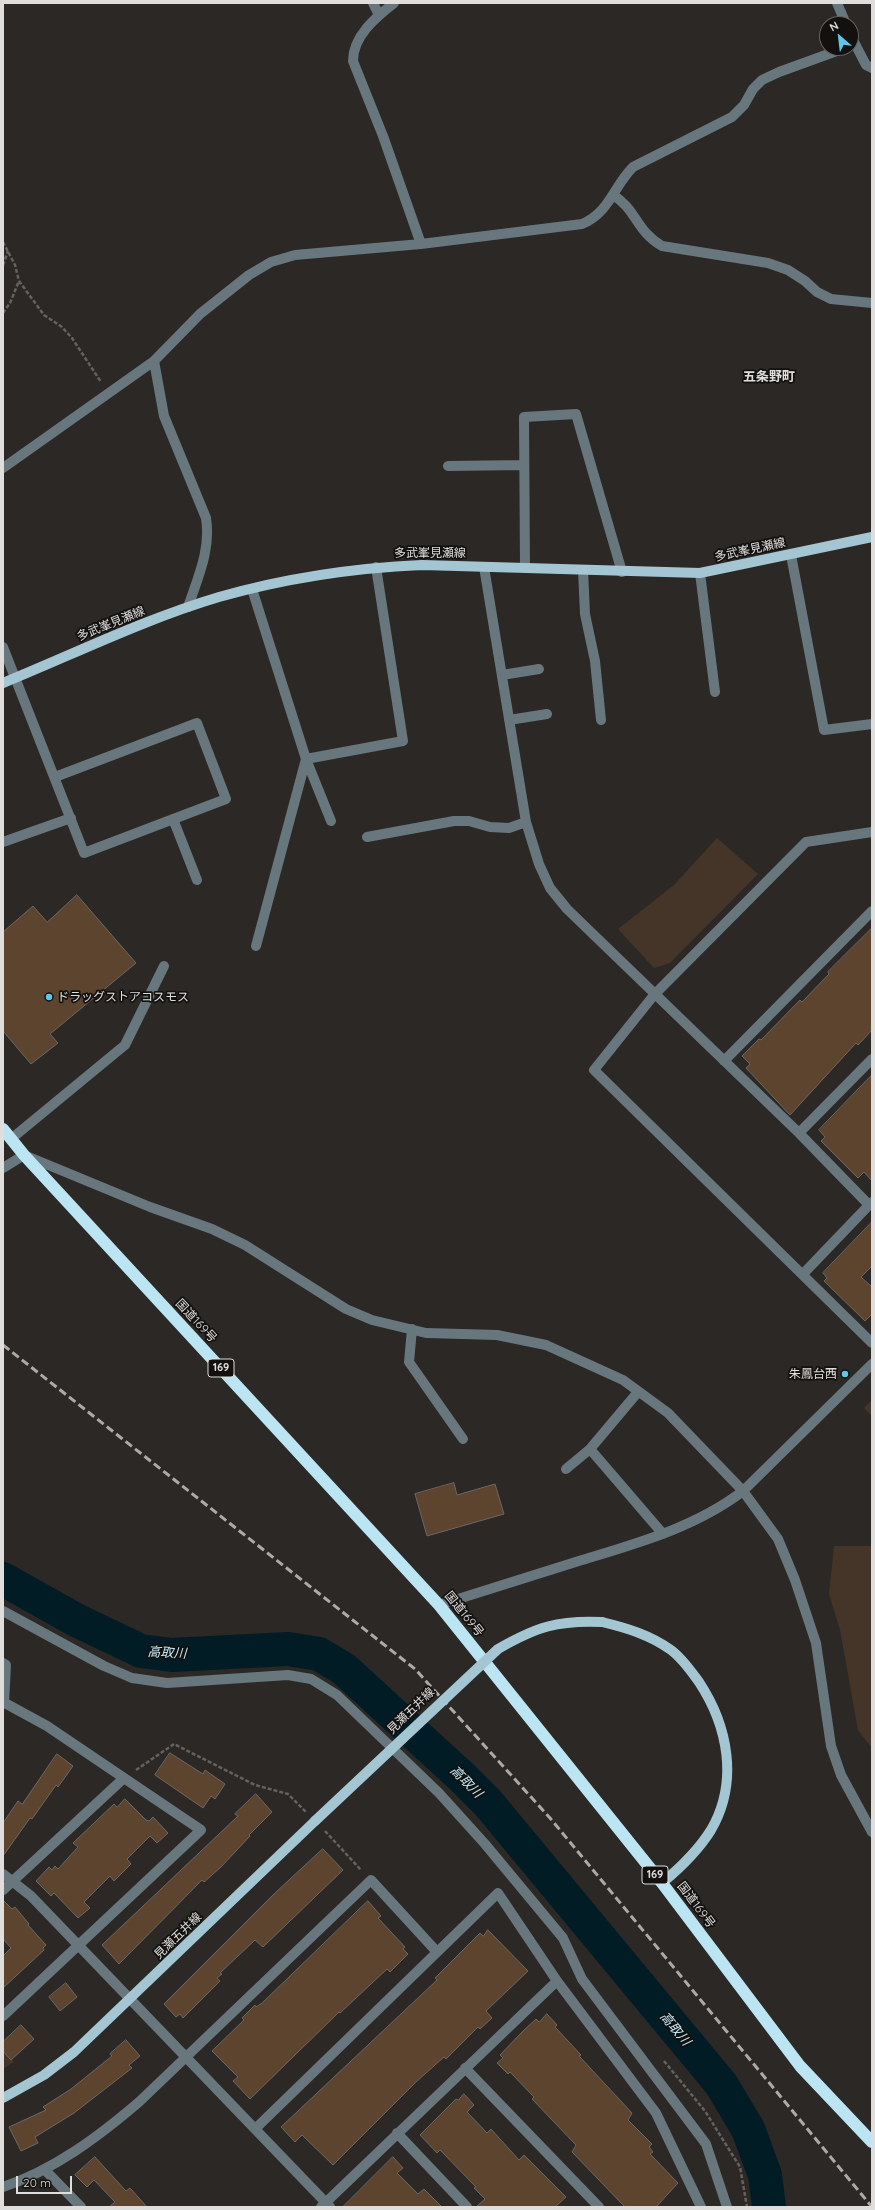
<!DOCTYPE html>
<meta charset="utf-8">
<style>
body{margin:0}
#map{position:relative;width:875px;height:2210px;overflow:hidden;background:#2b2825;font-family:Quicksand,sans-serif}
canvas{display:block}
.frame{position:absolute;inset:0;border:4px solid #e0dedc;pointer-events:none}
.north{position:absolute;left:819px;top:16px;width:40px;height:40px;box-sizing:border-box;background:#12110f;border:1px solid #646361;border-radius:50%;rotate:332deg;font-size:11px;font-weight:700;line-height:16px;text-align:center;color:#e0dedc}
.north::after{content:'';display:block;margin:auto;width:14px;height:18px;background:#5dc7e8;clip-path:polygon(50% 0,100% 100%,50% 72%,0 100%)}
.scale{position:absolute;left:16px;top:2176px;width:56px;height:18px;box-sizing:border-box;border:2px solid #e0dedc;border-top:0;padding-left:5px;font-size:12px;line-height:14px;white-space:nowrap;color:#e0dedc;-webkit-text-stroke:3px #12110f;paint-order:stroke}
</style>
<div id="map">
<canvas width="875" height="2210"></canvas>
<div class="frame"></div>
<div class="north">N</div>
<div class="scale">20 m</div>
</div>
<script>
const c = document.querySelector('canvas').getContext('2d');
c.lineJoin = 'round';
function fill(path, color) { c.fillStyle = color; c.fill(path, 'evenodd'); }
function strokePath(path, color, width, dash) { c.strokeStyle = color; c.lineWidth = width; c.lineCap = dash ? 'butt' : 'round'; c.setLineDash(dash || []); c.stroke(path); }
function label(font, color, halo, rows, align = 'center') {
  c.font = font + ' Quicksand,"Noto Sans JP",sans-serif'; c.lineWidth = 3.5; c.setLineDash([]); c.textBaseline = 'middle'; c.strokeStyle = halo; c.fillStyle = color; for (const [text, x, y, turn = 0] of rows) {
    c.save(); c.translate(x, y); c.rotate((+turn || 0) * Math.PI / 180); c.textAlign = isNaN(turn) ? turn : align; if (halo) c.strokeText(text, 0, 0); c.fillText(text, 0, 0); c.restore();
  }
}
const green = new Path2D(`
 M717,838L758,874L670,963L654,968L618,929L674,885Z
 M872,1400V1416L864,1408Z
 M834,1546H872V1748L858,1730L840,1630L829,1594Z
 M3,2048L14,2062L3,2069Z`);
const river = new Path2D(`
 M3,1579L76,1620L141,1651L172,1655L288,1649L319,1654L344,1669L462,1777L488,1803L721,2084L748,2129L765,2175L769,2207`);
const building = new Path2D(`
 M77,895L136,963L50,1034L58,1043L31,1064L3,1031V932L33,906L47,922Z
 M872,928V1030L858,1045L856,1043L790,1115L746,1068L750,1064L742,1056L759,1039L761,1040L800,1000L802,1002L829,974L828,972Z
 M872,1075V1181L864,1172L858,1178L821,1141L825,1137L819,1130Z
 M872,1222V1266L861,1277L872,1287V1314L865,1321L824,1281L827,1278L823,1273Z
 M454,1483L457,1495L495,1484L504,1514L427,1536L415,1494Z
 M170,1753L203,1774L205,1770L225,1784L215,1799L211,1796L203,1808L155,1775Z
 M57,1754L73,1766L58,1787L56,1785L32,1819L30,1818L3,1856V1823L18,1801L22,1804Z
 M256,1794L272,1812L249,1835L250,1836L221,1867L204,1882L202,1880L119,1964L102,1945L238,1816L235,1814Z
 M125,1799L146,1820L149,1821L153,1817L168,1833L157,1843L150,1836L127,1859L131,1864L114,1881L110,1876L84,1902L90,1908L78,1918L54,1893L51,1896L36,1881L49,1867L52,1870L55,1866L58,1869L78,1847L73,1843L114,1804L117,1807Z
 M323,1849L343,1870L263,1947L255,1940L220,1973L222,1974L217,1978L220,1981L183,2018L180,2014L176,2017L164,2004L275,1893Z
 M3,1900L12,1909L15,1907L29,1924L28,1925L46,1945L43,1948L44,1950L3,1988V1956L11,1948L3,1939Z
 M368,1901L381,1916L378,1918L405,1947L403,1949L408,1954L390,1972L387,1969L340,2013L339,2012L250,2099L233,2081L238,2077L212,2051L244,2020L242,2018L255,2005L256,2007L262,2003Z
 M488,1930L528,1971L486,2011L492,2018L480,2029L478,2027L446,2059L444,2057L416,2082L333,2165L302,2135L295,2142L281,2127L437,1980L435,1978L480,1933L483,1936Z
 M66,1983L77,1997L60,2011L49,1997Z
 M547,2014L557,2025L555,2027L581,2055L579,2056L632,2113L628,2120L652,2144L649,2147L653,2152L650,2154L678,2183L656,2207H625L572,2152L576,2145L532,2099L534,2097L510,2072L508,2074L497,2063L503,2058L500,2055L523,2031L536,2019L539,2022Z
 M21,2025L34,2039L11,2060L3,2051V2042Z
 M126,2040L140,2056L129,2065L132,2068L74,2113L35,2137L38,2143L21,2151L9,2127L46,2110L43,2107L71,2089L112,2056L110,2054Z
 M464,2094L474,2105L467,2112L487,2133L491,2129L519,2160L524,2155L566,2197L555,2207H476L485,2199L474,2188L476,2187L440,2150L437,2153L420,2135L456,2099L458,2100Z
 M95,2157L126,2191L130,2188L147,2207H109L115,2202L94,2180L87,2187L75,2175Z
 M393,2157L403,2168L397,2173L418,2194L424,2189L442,2207H343Z`);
const path = new Path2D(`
 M3,242L15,265L19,281
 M3,265L8,251
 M3,313L10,303L19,281L44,315L62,327L72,338L101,382
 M136,1770L174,1744L255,1785L288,1794L306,1812
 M325,1831L361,1870
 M664,2061L705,2111L740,2167L747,2207`);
const minor = new Path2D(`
 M373,3L379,15
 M394,3C376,17 353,36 353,61L383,136L421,244
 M837,3L846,24
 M851,36L866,65L872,68
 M613,195C637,210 635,230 662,246L768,263L788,270L805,281L817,292L831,299L872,303
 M154,361L164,416L206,518C211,550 198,577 188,607
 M448,466L524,465
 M3,468L154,361L200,314L249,275L271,262L295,255L421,244L582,224C610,212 613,187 633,167L732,117L744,105L753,89L762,80L779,72L845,48
 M791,555L824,730L872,724
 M484,567L526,822L539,864L550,888L567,909L799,1133L869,1205
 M525,568L524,417L576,414L622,572
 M583,570L585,614L595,661L601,720
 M700,573L715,692
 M252,589L306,759L256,946
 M3,647L84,853L226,799L197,723L55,777
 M502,675L539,669
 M509,720L547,714
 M173,819L197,880
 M331,821L306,759L403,741L376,567
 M872,832L806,842L654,995L594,1070L872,1343
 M367,837L454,821H469L490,827L509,828L526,822
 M3,842L71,818
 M724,1061L872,911
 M799,1133L872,1059
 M11,1139L125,1045L164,966
 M3,1168L24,1155L150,1207L212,1229L245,1245L346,1309L372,1320L426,1333L497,1335L546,1345L623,1380L668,1413L743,1491L778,1539L795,1580L816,1643L831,1746L841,1775L872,1832
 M803,1274L872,1202
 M412,1329L409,1362L463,1439
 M590,1449L663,1534
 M566,1469L590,1449L638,1392
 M439,1605C487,1590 535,1575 582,1560C638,1543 696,1527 743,1491L872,1364
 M3,1611L104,1666L132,1678L167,1683L288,1675L311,1679L337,1695L439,1793L485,1844L563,1938L582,1979L706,2144L727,2207
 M3,1663L6,1665L4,1703
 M3,1702L47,1726L201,1830L3,2016
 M3,1874L31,1896L330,2207
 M3,1890L124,1778
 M465,2068L599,2207
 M255,2129L498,1893L557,1981L656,2113L701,2207
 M397,2133L467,2207
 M45,2170L81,2207
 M3,2187C54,2170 98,2137 139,2102L371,1880L437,1952
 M321,2207L557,1981`);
const major = new Path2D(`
 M3,683C74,654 145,619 219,597C286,578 353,568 422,565L700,573L872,537
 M602,1622C627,1628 650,1635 671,1650C682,1658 691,1671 699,1682C728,1726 739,1782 711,1830C698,1851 680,1868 662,1883
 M3,2098L44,2075L74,2052L315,1821`);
const highway = new Path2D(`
 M3,1129L24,1155L439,1605L662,1883L800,2066L872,2142`);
const rail = new Path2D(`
 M3,1345L415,1669L550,1818L872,2207`);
const majorBridge = new Path2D(`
 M315,1821L498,1649C536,1627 558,1620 602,1622`);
const markers = [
 [49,997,4,"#5dc7e8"],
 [845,1374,4,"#5dc7e8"]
];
const shields = [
 [221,1368,26],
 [655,1875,26]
];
const shieldNames = [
 ["169",221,1368],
 ["169",655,1875]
];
const streetNames = [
 ["多武峯見瀬線",750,550,-12],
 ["多武峯見瀬線",430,553],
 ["多武峯見瀬線",111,624,-22],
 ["国道169号",196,1321,47],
 ["国道169号",464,1614,51],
 ["見瀬五井線",411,1711,-44],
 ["国道169号",696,1905,53],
 ["見瀬五井線",178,1936,-44]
];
const poiNames = [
 ["ドラッグストアコスモス",57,997],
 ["朱鳳台西",837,1374,"right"]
];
const neighbourhoodNames = [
 ["五条野町",769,377]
];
const waterNames = [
 ["高取川",167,1653,3],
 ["高取川",466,1782,45],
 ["高取川",675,2029,50]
];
fill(green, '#453528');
strokePath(river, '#011c25', 34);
fill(building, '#5c442f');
strokePath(building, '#6c6864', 1);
strokePath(path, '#64625f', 2.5, [4, 2]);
strokePath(minor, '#67777d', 10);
strokePath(major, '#a4c6d2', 10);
strokePath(highway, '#bce5f4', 12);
strokePath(rail, '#acaaa7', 3, [8, 4]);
strokePath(majorBridge, '#a4c6d2', 10);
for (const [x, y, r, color] of markers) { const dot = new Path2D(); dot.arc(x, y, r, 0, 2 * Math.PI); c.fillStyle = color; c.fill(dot); strokePath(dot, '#12110f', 1.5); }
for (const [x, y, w] of shields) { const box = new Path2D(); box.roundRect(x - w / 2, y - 9, w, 18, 3); c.fillStyle = '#12110f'; c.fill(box); strokePath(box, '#e0dedc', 1); }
label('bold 11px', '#e0dedc', null, shieldNames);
label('12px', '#e0dedc', '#12110f', streetNames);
label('12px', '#e0dedc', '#12110f', poiNames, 'left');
label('bold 13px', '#e0dedc', '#12110f', neighbourhoodNames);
label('italic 13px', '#c3ebf9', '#12110f', waterNames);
</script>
